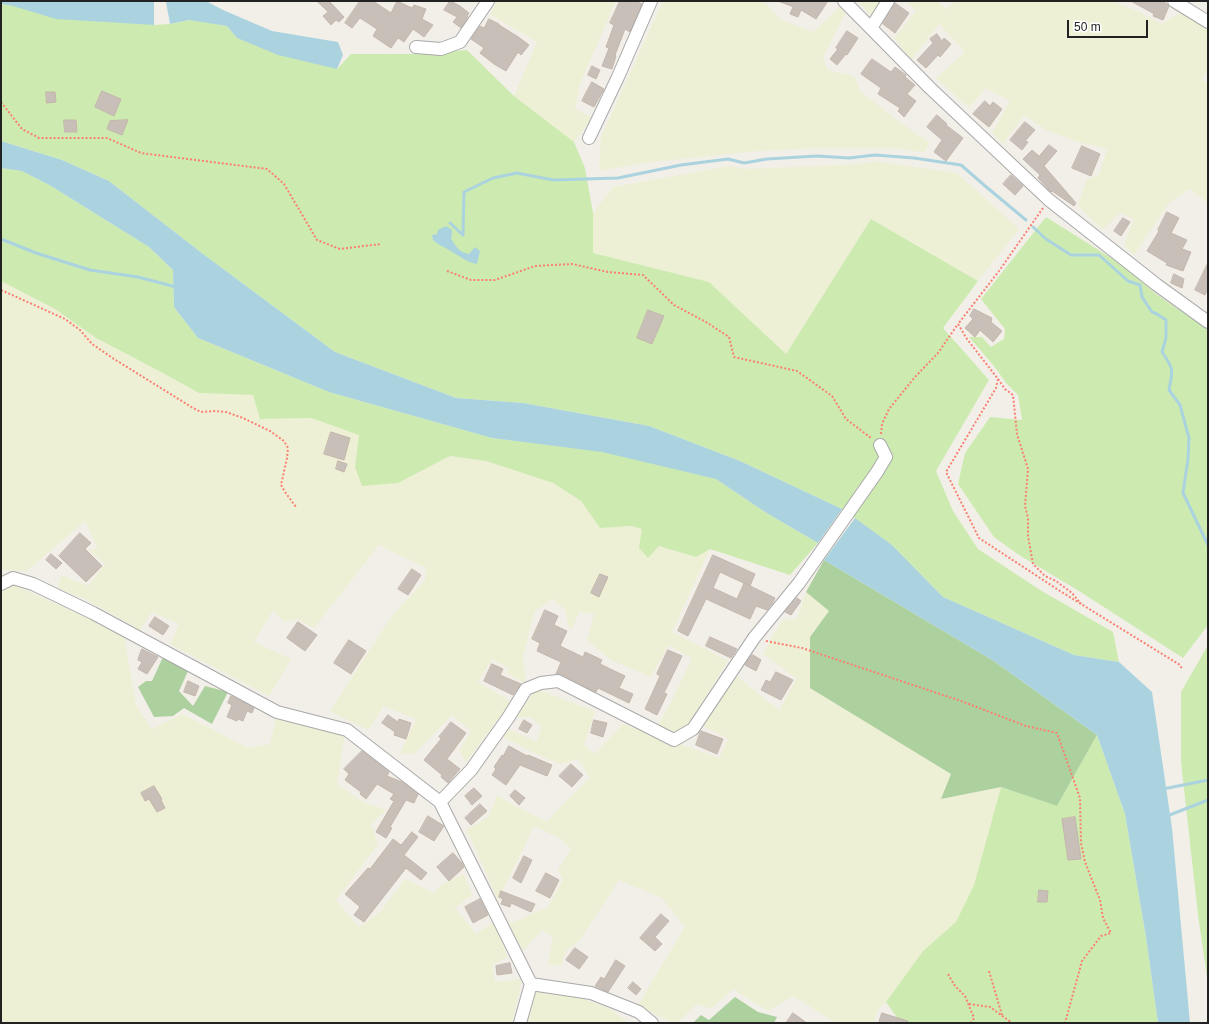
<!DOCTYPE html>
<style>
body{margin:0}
#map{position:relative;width:1209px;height:1024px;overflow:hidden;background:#f2efe9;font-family:Arial,sans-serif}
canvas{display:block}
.frame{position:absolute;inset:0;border:2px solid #222;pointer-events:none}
.scale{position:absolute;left:1067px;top:20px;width:81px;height:18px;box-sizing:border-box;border:2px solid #222;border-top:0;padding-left:5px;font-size:12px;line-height:14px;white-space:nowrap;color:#222;-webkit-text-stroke:3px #fff;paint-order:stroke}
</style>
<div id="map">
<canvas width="1209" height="1024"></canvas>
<div class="frame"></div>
<div class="scale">50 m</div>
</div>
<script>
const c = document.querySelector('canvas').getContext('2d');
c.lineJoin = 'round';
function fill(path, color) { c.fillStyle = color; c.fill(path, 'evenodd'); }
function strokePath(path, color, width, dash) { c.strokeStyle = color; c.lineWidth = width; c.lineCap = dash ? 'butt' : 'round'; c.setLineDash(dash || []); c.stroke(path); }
const farmland = new Path2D(`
 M497,1H616L580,84L575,109L593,118L574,142L514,96L537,42L490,14Z
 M663,1H764L780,19L813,32L840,7L845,13L823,57L828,70L854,76L861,92L897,120L930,143L924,152L893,148H824L759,151L643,163L599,171L601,137Z
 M857,1H883L872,17Z
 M906,1H937L946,9L955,1H1112L1141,13L1162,24L1183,11L1208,27V67L1202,80L1208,84V203L1189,189L1169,203L1134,255L1124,245L1134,219L1120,213L1103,230L1078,206L1086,180L1099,175L1107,149L1078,142L1046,130L1024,115L1003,144L992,133L1010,101L986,88L969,108L936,78L965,52L939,24L911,60L894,38L916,11Z
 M875,161L957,173L1019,229L978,281L871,219L786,354L709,282L592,253L593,213L613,187L729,166L746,169L859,164Z
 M1,281L55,309L96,338L161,372L199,393L253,395L260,419L311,418L359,435L355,467L398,483L450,456L486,461L553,483L581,501L600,528L632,526L643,529L639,548L659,546L696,557L710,549L672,632L728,661L684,731L675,735L657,727L673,698L692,658L668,645L651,677L611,660L587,640L594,614L579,612L572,630L569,627L565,610L553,599L535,611L523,656L526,683L507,674L509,668L492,659L478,682L511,702L466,762L459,751L471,731L452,715L414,754H400L416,719L384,706L368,730L330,711L391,617L425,580L426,568L379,545L314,628L297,619L284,622L273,610L254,642L291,659L269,696L170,644L179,624L152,612L140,630L87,600L58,588L61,575L88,586L105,564L89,550L98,548L85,521L27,571L1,570Z
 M13,584L124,635L136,705L152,729L182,714L249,748L270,744L276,718L345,734L337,784L363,802L386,810L371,824L378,844L336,900L359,927L380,912L405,879L433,893L442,884L464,874L472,895L455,908L476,934L495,921L507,957L492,965L495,982L522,979L512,1023H1V590Z
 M806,592L829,611L810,637V688L951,774L941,799L1001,787L974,885L956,922L923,951L886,1002L877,1011L874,1023H836L793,996L768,1011L733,989L711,1009L697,1004L677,1023H672L638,1005L685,927L662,898L619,880L580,940L566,951L561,966L548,964L553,937L542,930L523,951L509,924L548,907L563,880L558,870L571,849L561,839L534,826L498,900L470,837L466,831L489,816L497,795L517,807L547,822L564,803L590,778L578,759L560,764L532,752L502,736L506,728L537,742L541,726L530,717L515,718L536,690L547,693L595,711L584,746L595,754L623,724L719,758L728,739L703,726L734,674L779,710L797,679L763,654L773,635L783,620L797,619Z
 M532,991H563L610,1009L629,1023H524Z`);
const grass = new Path2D(`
 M1,4L154,25L170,24L189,20L205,22L227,26L237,38L337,69L351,54H424L467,50L514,96L574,142L585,168L593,213V253L709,282L786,354L871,219L978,281L943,328L989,380L936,471L953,511L978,549L1040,590L1113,632L1119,662L1074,655L943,597L892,545L842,509L740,461L649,426L523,403L456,398L335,352L203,254L109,181L62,160L1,141Z
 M1,168L22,171L51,186L149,247L173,270L174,307L198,338L329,392L492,438L602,451L716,479L765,512L818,543L790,575L710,549L696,557L659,546L648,558L639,548L642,529L631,526L600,528L581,501L553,483L486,461L450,456L398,483L362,486L355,467L359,435L311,418L260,419L253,395L199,393L161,372L96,338L55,309L1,281Z
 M1046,217L1124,266L1156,294L1208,330V625L1183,658L1079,591L1019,555L994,537L958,484L965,453L990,417L1022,420L1018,395L1006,383L994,366L969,337H982L991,347L1004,339L1005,329L981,299Z
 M1208,645V984L1198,915L1181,762V692Z
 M1097,735L1125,814L1146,937L1158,1023H901L886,1002L923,951L956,922L974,885L1001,787L1057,806Z`);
const forest = new Path2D(`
 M824,560L994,661L1097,735L1057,806L1001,787L941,799L951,774L810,688V637L829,611L806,592Z
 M163,657L188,671L179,691L193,706L205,686L228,692L212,724L184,708L173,716L154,717L138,687L146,681H152Z
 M735,997L758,1012L777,1017L774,1023H693L701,1015L709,1020Z`);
const water = new Path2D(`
 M1,1H154V25L56,19L13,6L1,4Z
 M173,1H206L223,10L272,31L338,42L343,55L337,69L278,55L237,38L227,26L189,20L170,24L166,2Z
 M1,141L62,160L109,181L203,254L335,352L456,398L523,403L649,426L740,461L842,509L818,543L765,512L716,479L602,452L492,438L329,392L198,338L174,307L173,270L149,247L51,186L22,171L1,168Z
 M446,226L452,230V234L451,238C455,246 460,253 469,254L475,247L480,251L477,264C466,262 458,255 449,250C443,246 438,245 433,240L432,235L437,234L438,230Z
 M855,518L892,545L943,597L1074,655L1119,662L1152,692L1172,828L1190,1023H1158L1146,937L1125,814L1097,735L994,661L824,560Z`);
const stream = new Path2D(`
 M450,223L463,235L464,192L493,178L517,173L553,180L618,178L681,165L728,159L744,163L767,159L817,156L849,158L875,155L914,158L961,165L984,185L1026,220
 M1033,227L1046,239L1071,255H1099L1128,281L1140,285L1142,297L1152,312L1157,314L1166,320V338L1162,352C1174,369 1173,370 1169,390L1180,405L1189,438L1188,459L1183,493L1208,545
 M1,239L36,253L90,270L138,277L176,287
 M1163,789L1208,780
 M1167,816L1208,800`);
const building = new Path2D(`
 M317,1H329L344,17L339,22L336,20L331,25L323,16L328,12Z
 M360,1H373L391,13L397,1L412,8L414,5L426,9L422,19L433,25L424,37L413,29L404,42L398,38L391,48L373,36L377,29L360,18L352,28L345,23Z
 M450,1L460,6L469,13L467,16L468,17L461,28L453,22L457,17L444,10Z
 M620,1H634L642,4L630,32L625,29L615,55L616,56L612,69L602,66L609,48L606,47L614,25L610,23Z
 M778,1H828L816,19L801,10L798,17L790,14L793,7Z
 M1131,1H1162L1167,4L1169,6L1163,20L1153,16L1154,14Z
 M895,3L909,13L895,33L883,24Z
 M489,19L499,24V25L517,36L529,45L521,55L518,52L506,71L494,64L480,53L484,48L471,39L480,26L484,28Z
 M847,31L858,38L847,55L846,54L837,65L830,59L838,49L836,48Z
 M937,34L942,41L944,38L951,44L940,57L938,55L926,68L917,60L933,43L930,39Z
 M872,59L891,72L895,67L906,75L905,77L915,85L907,94L916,101L904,117L898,111L900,108L878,94L881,88L861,74Z
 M592,66L600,70L596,79L588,75Z
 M592,82L604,89L594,107L582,101Z
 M102,91L121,99L114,116L95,107Z
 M46,92H55L56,102L47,103Z
 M985,101L990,106L993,102L1002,109L989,127L973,114Z
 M937,115L947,124L946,125L963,138L946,161L934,152L942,140L927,127Z
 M64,120H76L77,132H65Z
 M128,120L122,135L107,129L110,121Z
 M1025,122L1035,130L1025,141L1028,142L1022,150L1010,140Z
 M1049,145L1057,151L1044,166L1076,203L1074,206L1052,191L1051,192L1038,178L1040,175L1023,159L1032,150L1039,156Z
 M1082,146L1100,154L1091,176L1072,168Z
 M1011,175L1023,186L1015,195L1003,184Z
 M1167,212L1179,218L1171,233L1187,240L1182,249L1191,252L1183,271L1166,265L1167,263L1147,251L1159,231L1158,230Z
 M1123,218L1130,222L1121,236L1114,231Z
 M1208,263V289L1205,295L1195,290Z
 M1174,274L1184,279L1182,288L1171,283Z
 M974,309L992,318L991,322L1002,331L993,342L980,330L975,337L965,328L973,319L970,316Z
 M648,310L664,316L652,344L637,338Z
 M331,432L350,438L344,460L324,454Z
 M338,461L347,464L344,472L336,469Z
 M80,533L91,543L85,549L102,566L86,582L59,556Z
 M51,554L62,563L56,569L46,560Z
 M713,555L755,574L750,586L720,572L713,588L737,599L744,583L775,598L772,604L767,610L756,606L750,619L706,599L688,636L678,631Z
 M412,569L421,575L408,595L398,589Z
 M600,574L608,577L599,597L591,593Z
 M797,598L801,601L791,615L785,612Z
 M545,610L558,616L554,625L567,631L560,646L583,657L585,652L602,660L600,664L625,676L619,688L633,694L629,703L598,688L596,692L561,674H556L561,662L537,651L540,643L532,639Z
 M155,617L169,626L163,635L149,626Z
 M298,622L317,635L305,651L287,638Z
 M710,637L737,649L731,658L706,646Z
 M349,640L366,651L351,674L334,663Z
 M142,649L158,657L147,674L138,669L142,662L138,660Z
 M668,650L682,656L664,693L667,694L657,715L645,709L660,676L657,674Z
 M753,655L761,660L756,671L745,665L751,656Z
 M492,664L503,669L500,675L521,684L513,695L484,681Z
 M776,672L793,680L781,700L761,690L766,680L770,682Z
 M188,681L199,686L195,696L184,692Z
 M231,696L254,708L252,713L247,711L243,721L238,719L237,721L227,717L232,705L228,703Z
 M388,715L398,722L399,719L411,723L406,739L394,735L395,732L382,723Z
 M524,720L532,725L527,733L519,729Z
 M594,720L607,723L603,737L591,733Z
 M451,722L466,733L447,759L460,769L448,783L441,777L442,775L424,760L441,739L439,737Z
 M701,731L723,739L717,754L696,745Z
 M509,746L527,756L528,755L552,765L547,776L520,765L506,785L492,775L496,769L494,767L502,755L503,756Z
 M362,751L389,772L387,776L402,782L418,794L414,803L406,800L390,827L392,828L386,838L376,832L394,801L390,799L394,794L377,784L366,799L360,794L361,792L345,780L349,774L344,769Z
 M571,764L583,775L572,787L559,776Z
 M154,786L162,799L161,800L165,808L157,812L149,799L145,801L141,793Z
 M474,788L482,796L472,805L465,796Z
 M515,790L525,798L519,805L510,796Z
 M480,804L487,811L471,825L465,818Z
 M428,816L444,826L434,841L419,832Z
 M1075,817L1081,859L1068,860L1062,819Z
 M412,832L418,837L404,855L427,873L421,880L406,868L364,922L354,915L360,907L345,894L368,868L370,869L393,839L401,845Z
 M453,853L462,863L464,867L449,881L437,867Z
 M524,856L532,860L521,883L513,878Z
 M546,873L559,880L550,898L536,891Z
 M1039,890L1048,891L1047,902H1038Z
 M501,891L535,904L531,912L511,903L510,907L501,904L503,899L499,897Z
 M480,899L488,915L473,923L465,907Z
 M661,914L669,921L655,937L662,944L655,951L640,938Z
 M575,948L588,957L579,969L566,960Z
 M616,960L625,966L608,992L595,986L601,977L604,979Z
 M510,963L512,973L497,975L496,966Z
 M633,982L641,989L636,995L628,988Z
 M793,1013L807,1023H786Z
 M882,1013L908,1021L907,1023H879Z`);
const path = new Path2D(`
 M1,102L22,129L39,138H107L141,153L267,169L284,184L317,240L340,249L381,244
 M1043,208L999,271L958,324L967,339L998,379L996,388L946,472L979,538L1060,591L1180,665L1182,669
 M447,271L471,280H495L535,266L572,264L608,272L643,275L674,305L706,322L729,337L734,357L797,371L832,396L846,419L871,438
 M1,290L65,319L80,330L92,344L114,359L193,408L201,412L215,411L226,412L243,418L270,431L284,441L288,448L287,458L281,485L285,492L296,507
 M998,379L1005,389L1013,395L1017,434L1028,469L1025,506L1028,518V536L1033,564L1045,576L1056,581L1072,593L1081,604
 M881,434L882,424L889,409L915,377L938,353L958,324
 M766,641L802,648L961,701L1026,726L1057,733L1080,798L1081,843L1085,862L1100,900L1103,918L1111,933L1101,936L1082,961L1065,1023
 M989,971L1002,1015
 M948,974L955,986L965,996L974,1018L971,1023
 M969,1004L990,1007L1012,1023`);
const minor = new Path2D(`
 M844,1L930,88L1049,200L1157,285L1208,322
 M1174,1L1208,22
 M871,28L888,1
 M416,47L441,49L460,42L488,1
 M589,138L618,77L651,1
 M1,584L13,578L33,584L93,613L277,712L347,730L440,802L531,984L520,1023
 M440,802L471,770L508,718L526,689L541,683L558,681L674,740L693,729L754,638L799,583L877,472L886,457L880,445
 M531,984L591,993L639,1012L652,1023`);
fill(farmland, '#eef0d5');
fill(grass, '#cdebb0');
fill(forest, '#add19e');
fill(water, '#aad3df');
strokePath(stream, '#aad3df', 3);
fill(building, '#c7bfb8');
strokePath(building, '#c4b6ab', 1);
strokePath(minor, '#a9a9a9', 14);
strokePath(path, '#fa8072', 2, [2, 2]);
strokePath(minor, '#fff', 12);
</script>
